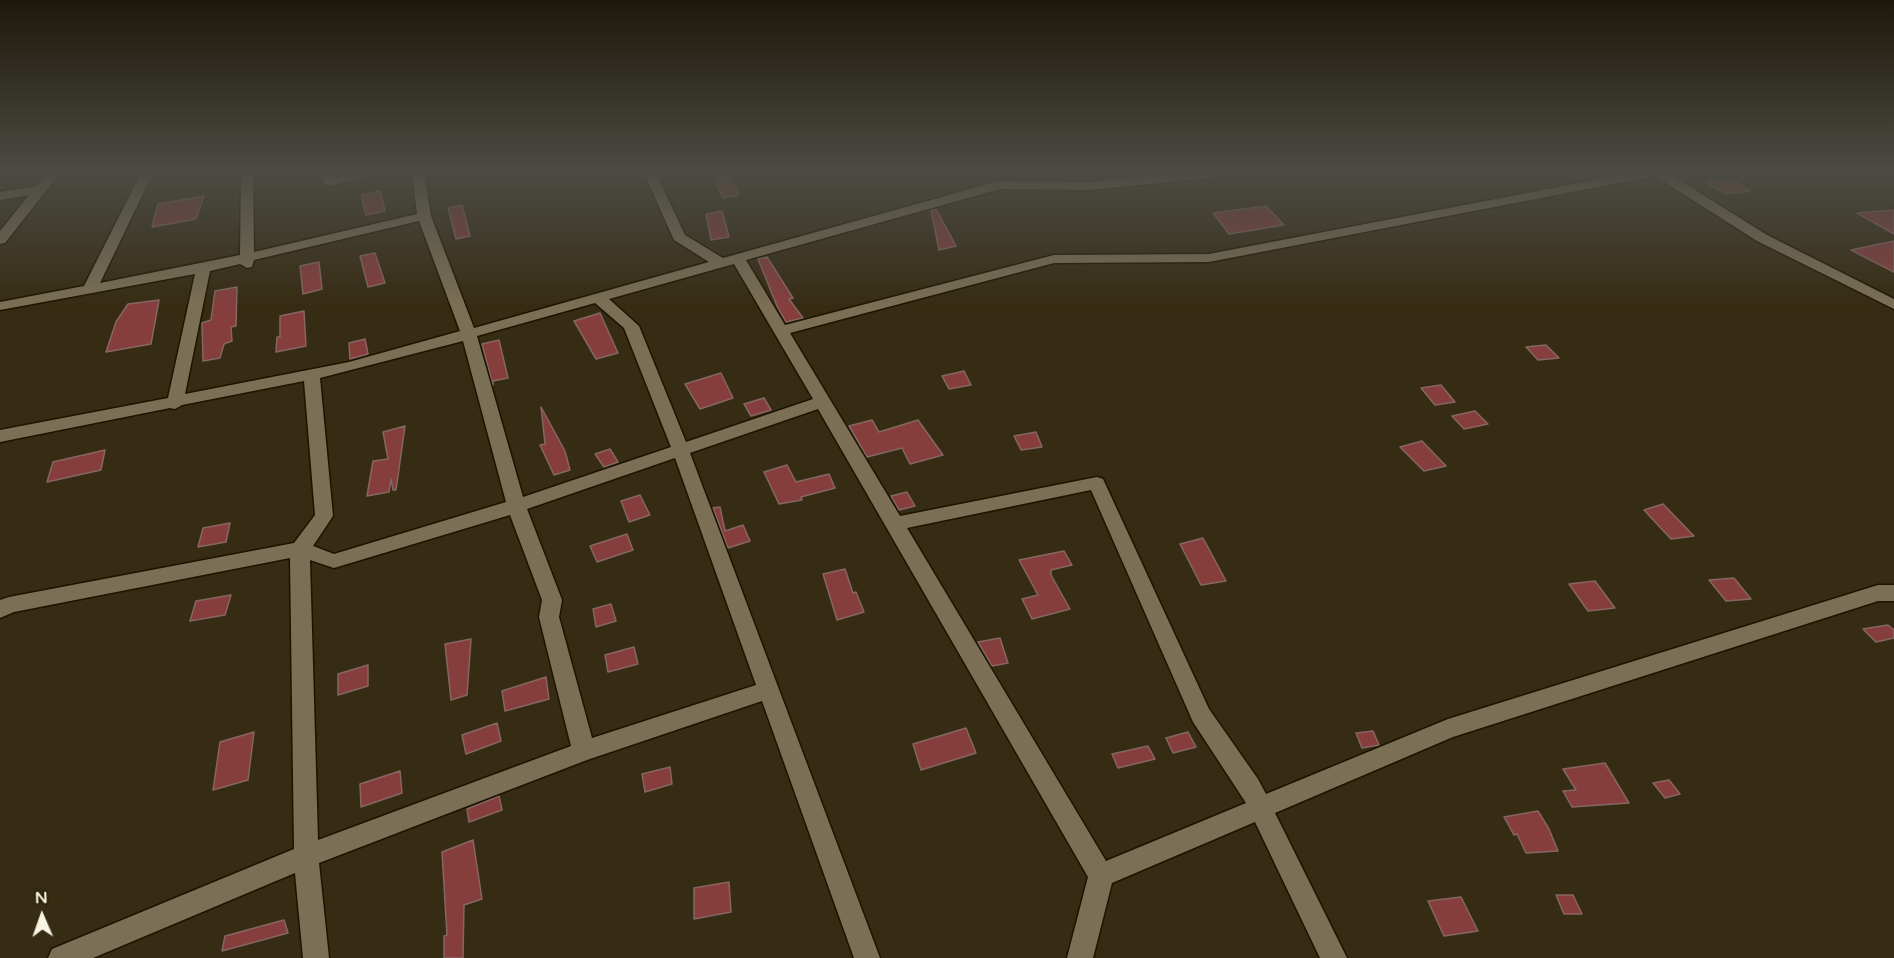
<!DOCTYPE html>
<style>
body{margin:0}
#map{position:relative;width:1894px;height:958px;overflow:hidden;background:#362c13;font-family:"Varela Round",sans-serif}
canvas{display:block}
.north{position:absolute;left:12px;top:886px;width:60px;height:60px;-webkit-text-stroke:4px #2b2208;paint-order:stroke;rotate:358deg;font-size:16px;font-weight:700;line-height:24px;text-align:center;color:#f9f3e4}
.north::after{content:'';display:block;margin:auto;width:21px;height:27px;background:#f9f3e4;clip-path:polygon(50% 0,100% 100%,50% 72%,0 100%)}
</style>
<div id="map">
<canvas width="1894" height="958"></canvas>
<div class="north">N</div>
</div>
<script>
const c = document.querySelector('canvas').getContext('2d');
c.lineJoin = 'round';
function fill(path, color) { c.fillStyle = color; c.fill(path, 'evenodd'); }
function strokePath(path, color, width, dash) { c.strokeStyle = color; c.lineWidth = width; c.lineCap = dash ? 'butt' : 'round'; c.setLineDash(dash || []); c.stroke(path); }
const building = new Path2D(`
 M729,177L739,195L723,198L714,180Z
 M1730,178L1750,191L1725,194L1706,182Z
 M380,191L385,211L366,215L361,195Z
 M204,196L196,219L152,227L158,204Z
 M462,205L470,236L456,239L448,208Z
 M1266,206L1284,225L1229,234L1213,213Z
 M936,209L956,246L939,250L931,210Z
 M1894,210V234L1857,213Z
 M722,211L729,237L711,240L706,214Z
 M1894,241V272L1851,250Z
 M375,253L385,283L368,287L360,256Z
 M767,257L793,298L789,299L803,318L786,322L777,306L758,259Z
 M319,262L322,289L303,294L300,266Z
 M237,287L236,326L231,327L232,341L224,344L220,358L203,361L202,323L211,320L215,291Z
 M159,300L151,344L106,352L116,322L128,304Z
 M304,311L306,346L276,352L277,337H280V316Z
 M600,313L618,353L596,359L574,321Z
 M365,339L368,354L350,359L349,343Z
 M499,340L508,378L493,381V385L482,344Z
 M1546,345L1559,358L1538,360L1526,347Z
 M964,371L971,385L949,389L942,376Z
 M721,373L733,398L700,409L685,384Z
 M1441,385L1455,402L1435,405L1421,388Z
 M764,398L771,410L751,416L744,404Z
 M541,407L565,451L570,470L554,475L540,445L545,444Z
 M1475,411L1488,424L1464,429L1452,416Z
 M872,420L879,432L918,420L943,455L910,464L902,448L867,457L849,426Z
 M405,426L396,490H393L391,479L389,492L367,496L373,461L388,459L383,432Z
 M1036,432L1042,447L1021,450L1014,436Z
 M1422,441L1446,466L1424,471L1400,447Z
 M610,449L618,462L604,467L595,454Z
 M105,450L101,470L47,482L53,462Z
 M787,465L796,482L829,474L835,488L801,497L802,500L779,504L764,472Z
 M907,492L915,506L899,510L891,496Z
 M640,495L650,515L629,522L621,501Z
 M1663,504L1694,536L1671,539L1644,510Z
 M720,507L725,531L743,525L750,541L728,548L713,508Z
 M230,523L226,542L198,547L203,528Z
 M627,534L633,550L597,562L590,546Z
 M1203,538L1226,581L1201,585L1180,544Z
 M1064,551L1072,565L1051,570V575L1070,609L1032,619L1022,599L1038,595L1019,560Z
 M845,569L853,593L856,592L864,612L837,620L823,574Z
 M1734,578L1751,599L1726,601L1709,580Z
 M1595,581L1615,608L1588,611L1569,584Z
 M231,595L225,615L190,621L196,601Z
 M611,604L616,621L596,627L593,609Z
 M1888,625L1894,630V638L1876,642L1863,629Z
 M1000,638L1008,663L992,666L978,642Z
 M471,639L467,695L451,700L445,644Z
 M634,647L638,664L608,672L605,655Z
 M368,665V686L338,695V674Z
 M546,677L549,699L505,711L502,691Z
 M497,723L501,741L466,754L462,735Z
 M966,728L976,753L921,770L913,744Z
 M1373,731L1379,745L1362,748L1356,733Z
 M254,732L248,780L213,790L220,742Z
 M1188,732L1196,747L1173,753L1166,738Z
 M1148,746L1155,759L1118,768L1112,754Z
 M1605,763L1629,803L1572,807L1563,791L1576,790L1563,769Z
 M670,767L672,784L645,792L642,774Z
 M400,771L402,793L361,807L360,784Z
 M1669,780L1680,794L1665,798L1653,783Z
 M499,796L502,810L469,822L467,809Z
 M1538,811L1549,829L1558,851L1526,853L1517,834L1514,835L1504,817Z
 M473,840L482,899L464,905L463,958H444V936L447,935L442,852Z
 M729,882L731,912L694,919V888Z
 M1556,895H1573L1582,914H1564Z
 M1461,897L1478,931L1444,936L1428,901Z
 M284,920L288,933L222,951L225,936Z`);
const minor = new Path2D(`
 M47,173H60L5,243L0,244V231L29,195L0,200V192L37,186Z
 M141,173H153L100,283L240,255L241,173H253L254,252L417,214L412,173H424L431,216L474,328L709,262L674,240L644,173H656L685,235L723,258L999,181L1090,182L1176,173H1223L1217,177L1090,190L1000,189L746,260L785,325L1054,255L1209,254L1631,173H1668L1767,235L1894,299V309L1757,241L1655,176L1209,262L1054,263L790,333L900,516L1097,477L1103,479L1209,709L1258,779L1266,794L1448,719L1878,585H1894V601H1878L1453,737L1275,813L1347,958H1320L1255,822L1112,883L1093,958H1067L1088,877L818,409L690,453L880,958H854L762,701L587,760L319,863L329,958H303L295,873L93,958H48L52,949L294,849L290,558L14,612L0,618V600L9,597L294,543L315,515L304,381L182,405L175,409L170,408L0,442V430L168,398L195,274L0,310V302L84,286ZM419,221L460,331L349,362L185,394L210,271L240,264L247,268L252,267L254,260ZM734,264L813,399L686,442L639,326L609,299ZM595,303L624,328L671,447L523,497L477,336ZM463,341L506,502L334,554L313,546L333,516L320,378ZM675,458L756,685L592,738L559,617L562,600L527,509ZM1091,490L1193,722L1246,803L1106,861L907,528ZM510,515L542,600L539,617L571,746L318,840L310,560L334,568Z
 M320,173H332L334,177L353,173H380L330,186L325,185Z`);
fill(building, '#863e3d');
strokePath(building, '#866664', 1.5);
strokePath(minor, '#1d1400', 3);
fill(minor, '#7b7055');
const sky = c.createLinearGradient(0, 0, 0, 308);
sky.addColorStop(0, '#1e180a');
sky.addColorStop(0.56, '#4c4b44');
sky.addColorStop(1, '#4c4b4400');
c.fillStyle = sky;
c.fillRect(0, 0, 1894, 308);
</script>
